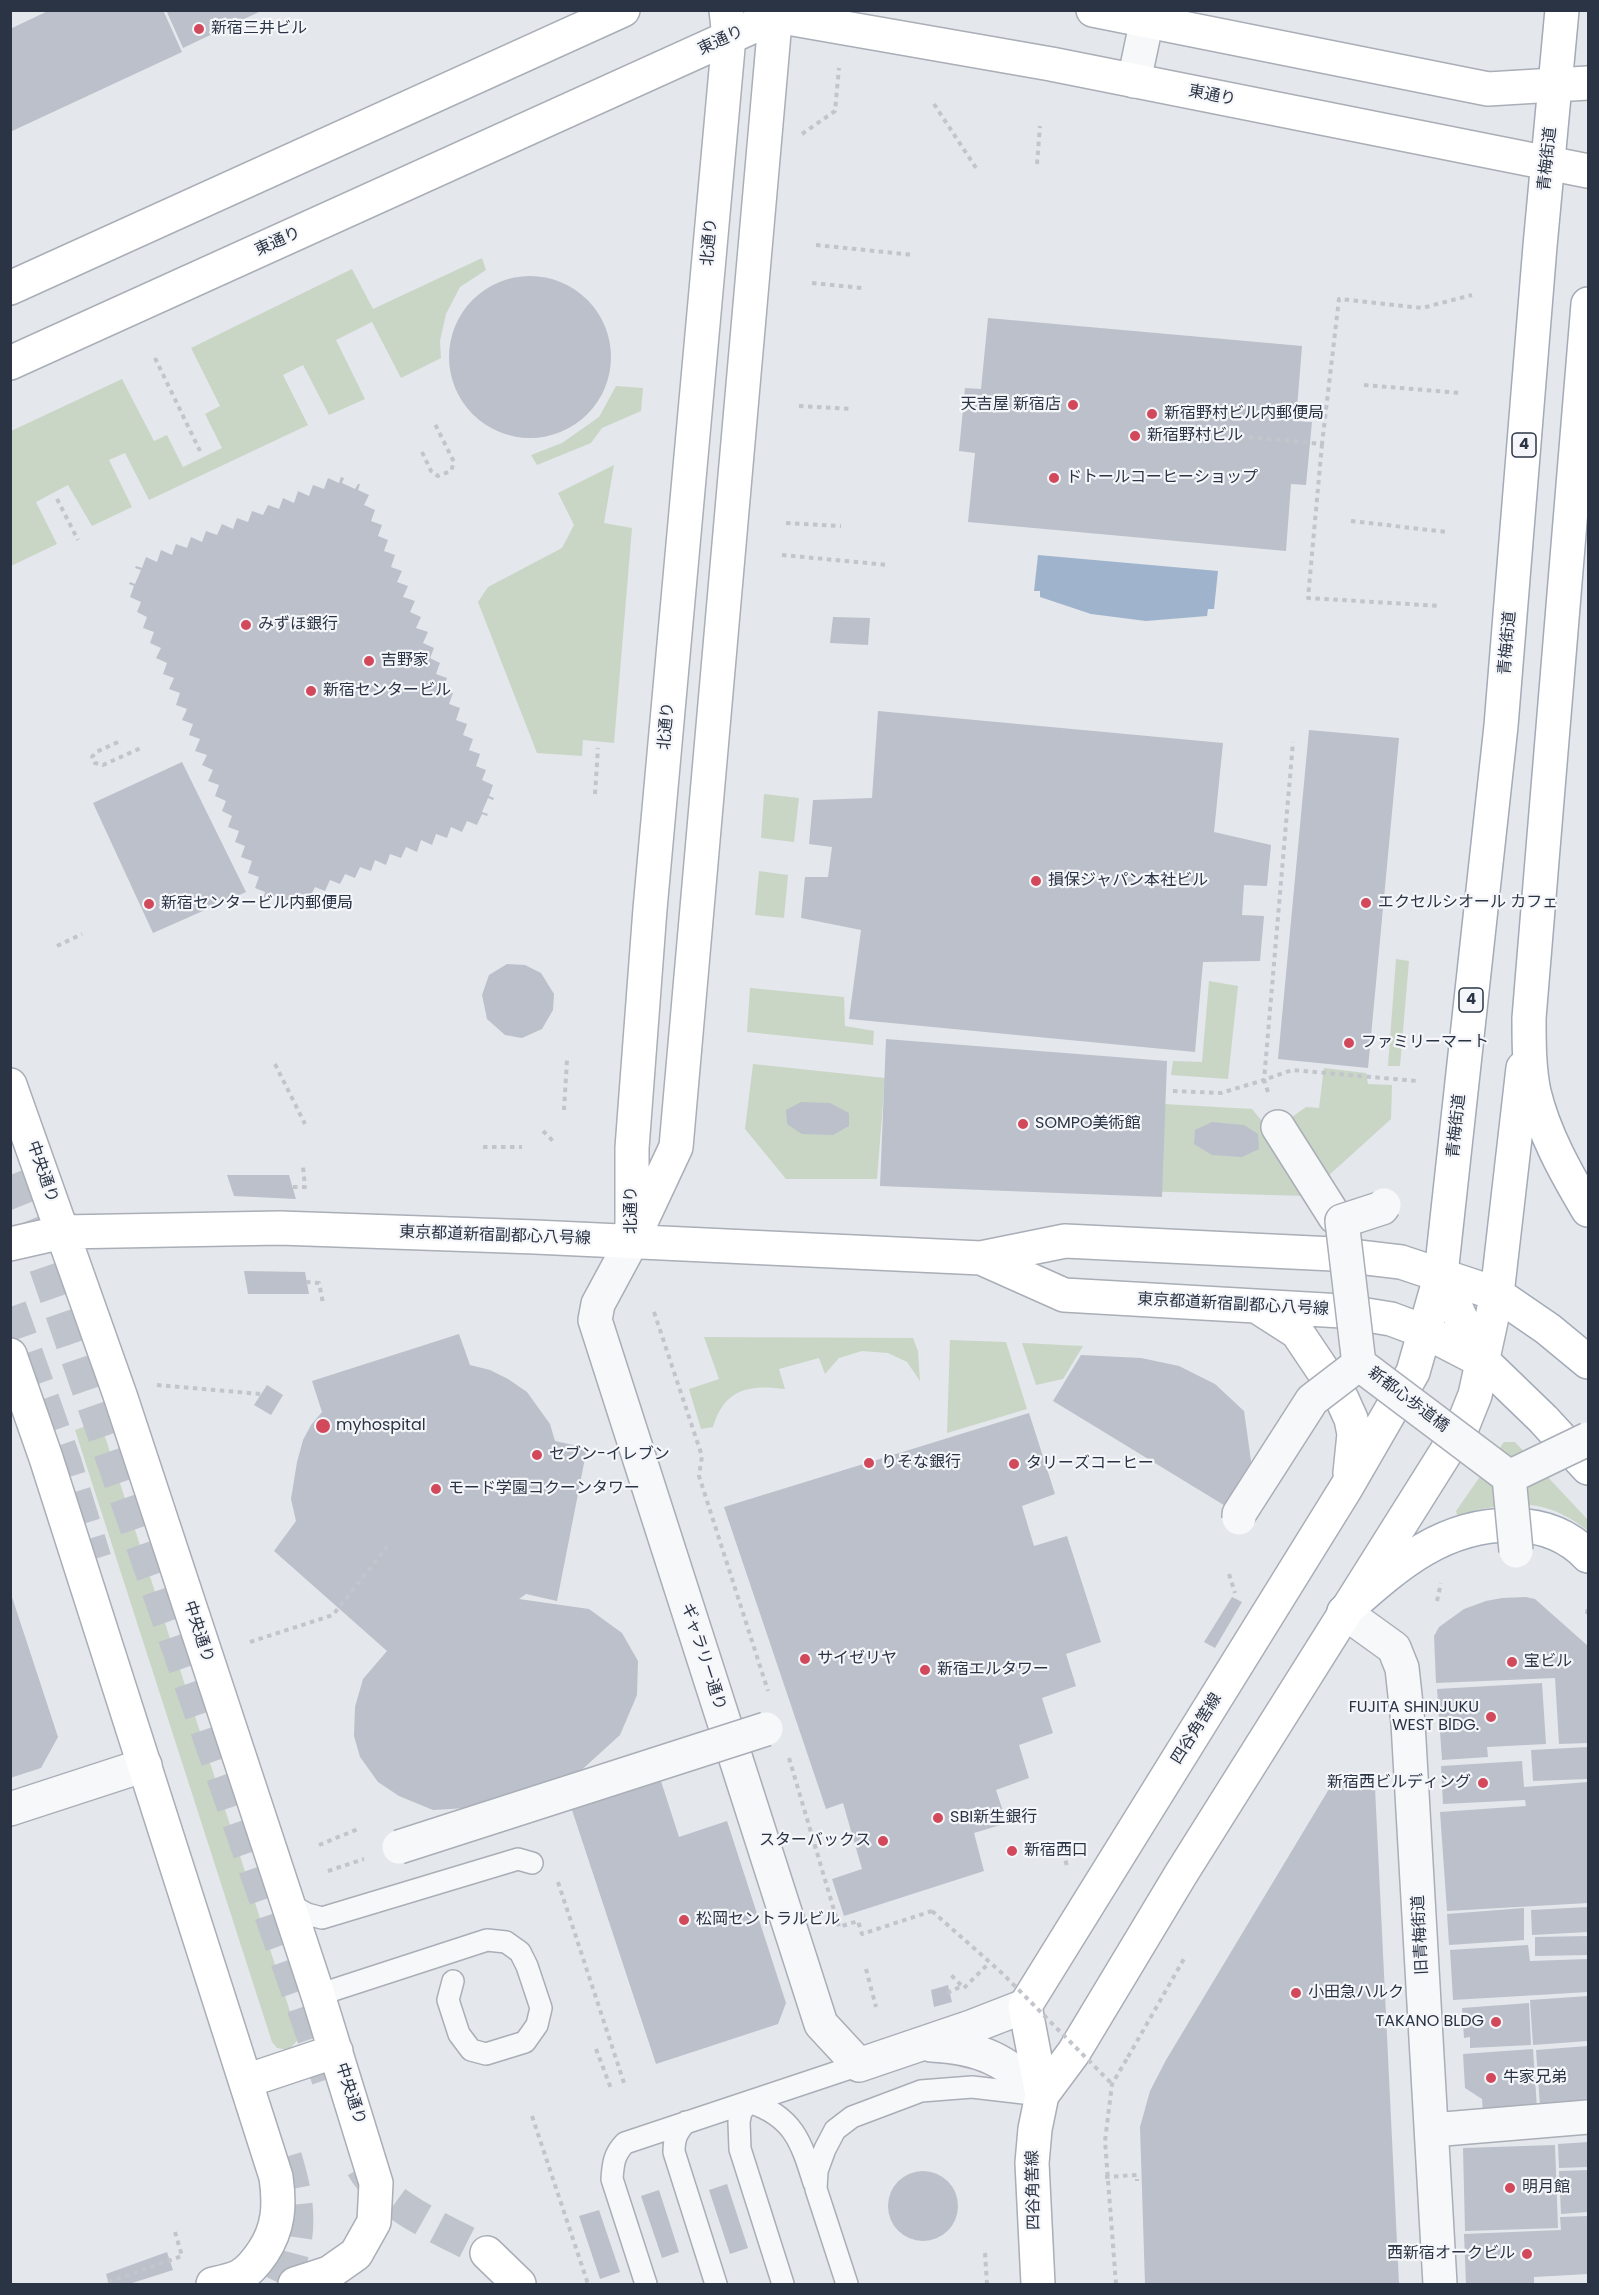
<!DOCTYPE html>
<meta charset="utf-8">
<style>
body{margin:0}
#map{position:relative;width:1599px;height:2295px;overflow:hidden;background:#e4e7ec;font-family:Poppins,sans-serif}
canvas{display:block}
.frame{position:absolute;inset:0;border:12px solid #2b3445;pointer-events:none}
</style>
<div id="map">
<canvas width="1599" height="2295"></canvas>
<div class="frame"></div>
</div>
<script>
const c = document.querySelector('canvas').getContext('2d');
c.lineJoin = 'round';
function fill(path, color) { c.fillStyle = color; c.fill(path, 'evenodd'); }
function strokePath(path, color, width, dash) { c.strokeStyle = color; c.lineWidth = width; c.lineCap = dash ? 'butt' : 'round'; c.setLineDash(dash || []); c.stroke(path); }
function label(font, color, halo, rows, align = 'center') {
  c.font = font + ' Poppins,"Noto Sans JP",sans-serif'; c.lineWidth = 4.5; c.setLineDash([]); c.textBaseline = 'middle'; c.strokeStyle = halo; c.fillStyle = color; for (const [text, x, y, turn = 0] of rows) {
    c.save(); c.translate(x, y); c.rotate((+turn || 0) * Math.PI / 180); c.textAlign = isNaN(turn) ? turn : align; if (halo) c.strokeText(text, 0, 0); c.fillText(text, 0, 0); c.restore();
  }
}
const green = new Path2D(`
 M482,258L486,270L460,287L446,314L440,341L441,358L401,378L372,322L336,340L365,399L329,415L303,365L283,375L308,425L149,500L125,453L109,460L132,507L92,526L68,485L36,502L57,544L11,566V431L122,379L154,441L167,435L183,467L222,448L205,414L220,406L191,348L352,269L373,309Z
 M616,386L643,388L641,411L602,428L591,443L537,465L531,455L562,443L599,417Z
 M614,465L604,523L632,528L614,743L583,740L582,756L537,753L478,602L488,587L562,548L574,525L558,493Z
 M764,794L799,798L794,842L761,838Z
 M759,871L788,875L784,918L755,915Z
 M1396,959L1409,961L1400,1066H1388Z
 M1209,981L1238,986L1228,1079L1171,1075L1173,1061L1202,1062Z
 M750,988L844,997L845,1026L874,1031L873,1045L747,1032Z
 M753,1064L885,1078L877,1179H786L745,1129Z
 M1324,1068L1366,1073L1368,1084L1392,1085L1391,1119L1306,1196L1102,1190L1111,1101L1252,1109L1271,1132L1306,1107L1319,1108Z
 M704,1337L913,1338L918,1351L920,1381L907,1362L888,1353L862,1351L839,1358L825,1374L819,1358L779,1369L785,1389C749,1384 724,1389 713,1427L701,1429L689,1389L719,1379Z
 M950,1340L1006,1342L1027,1409L947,1433Z
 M1022,1343L1083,1346L1063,1379L1036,1385Z
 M100,1421L297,2033V2041L288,2050L277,2048L272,2042L75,1430Z
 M1504,1442H1515L1588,1520V1531C1543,1495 1510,1502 1457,1515L1456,1511Z`);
const water = new Path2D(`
 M1038,555L1218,571L1214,609H1208L1207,616L1146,621L1091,614L1040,597V591H1034Z`);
const building = new Path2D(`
 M50,10H163L182,52L10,132V29Z
 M166,10H263L183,48Z
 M449 357a81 81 0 1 1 162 0a81 81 0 1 1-162 0Z
 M988,318L1302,346L1296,421L1312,422L1306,485L1291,484L1286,551L968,522L975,453L959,451L965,388L981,389Z
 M341,477L344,478L342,483L355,489L358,484H360L358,490L369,495L364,505L375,510L371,521L382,525L378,536L388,540L384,551L395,555L391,567L402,571L397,582L408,586L403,597L415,601L410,612L421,617L416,628L428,632L423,643L434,648L430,658L440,663L436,674L447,678L443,689L453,693L449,704L460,708L456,720L467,724L463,735L473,739L469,750L480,754L476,766L486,770L482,780L493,785L489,796L494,798L493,800L488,798L482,812L488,814L487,816L482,814L477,825L467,821L462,832L451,827L447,838L436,834L432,845L421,840L417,852L406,847L401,858L390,854L386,865L375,860L371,871L360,867L355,878L345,874L340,884L330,880L325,891L315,887L310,897L299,893L295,904L284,899L282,905L279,904L281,899L268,893L265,898H263L265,892L255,888L259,877L248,873L252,861L241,857L245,846L235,842L239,831L228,827L232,816L222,811L226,801L215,796L219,785L208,781L213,770L202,765L207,755L195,751L200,739L189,735L193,724L182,720L187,709L176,705L180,693L169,689L174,678L163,674L167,663L156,658L161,648L150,643L154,632L143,628L147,617L137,612L141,602L130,597L134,586L129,584L130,582L135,584L141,570L135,568L136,566L142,568L146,557L157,562L161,550L172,555L176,544L187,548L191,537L202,542L206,531L217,535L222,524L233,529L237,518L248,522L252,511L263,515L268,505L279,509L283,498L294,503L298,491L309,496L313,485L324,489L328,478L339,483Z
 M833,617L870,618L868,645L830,643Z
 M878,711L1223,743L1214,832L1271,845L1267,886L1244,885L1242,915L1264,916L1260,961L1203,962L1195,1052L849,1019L861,930L801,918L805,877H828L832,847L809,844L813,800L872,798Z
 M1309,730L1399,738L1368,1068L1278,1059Z
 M182,762L246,892L153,933L93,803Z
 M507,964L525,965L541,973L554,994L553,1010L542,1029L522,1038L505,1035L487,1019L482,995L489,975Z
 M886,1039L1167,1061L1162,1197L880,1186Z
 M801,1102L830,1103L849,1113V1126L833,1135L802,1134L787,1124L786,1110Z
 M1212,1122L1244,1125L1258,1134L1259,1149L1242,1157L1212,1155L1194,1144L1195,1130Z
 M227,1175H289L296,1199L234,1196Z
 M244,1271L305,1272L309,1294H248Z
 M459,1334L470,1365L490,1370L508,1379L527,1392L550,1424L555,1441L587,1448L557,1601L526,1594L519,1599L589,1609L622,1633L638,1661L637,1695L620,1735L575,1776L485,1807L433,1810L399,1796L378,1782L360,1757L354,1736L355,1707L363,1679L387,1651L274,1551L296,1521L291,1499L297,1462L303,1440L311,1425L322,1412L312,1381Z
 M1081,1355L1141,1358L1179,1366L1215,1384L1244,1411L1253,1475L1232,1510L1053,1401Z
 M267,1385L283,1395L271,1415L254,1405Z
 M1029,1413L1055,1494L1022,1506L1034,1546L1067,1536L1101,1642L1066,1654L1076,1686L1042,1698L1053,1733L1019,1745L1029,1778L996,1790L1007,1823L974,1833L984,1871L844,1916L832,1879L862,1869L843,1803L826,1809L724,1507Z
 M11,1594L58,1737L41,1768L10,1778Z
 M1232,1597L1242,1602L1215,1648L1204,1642Z
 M1526,1597L1535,1599L1588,1646V1743L1559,1744L1555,1678L1436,1683L1434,1636L1439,1627L1464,1609L1486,1601L1502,1598Z
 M1542,1683L1546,1744L1487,1747L1488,1757L1442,1760L1437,1689Z
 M1588,1747V1779L1533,1781L1531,1750Z
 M1522,1761L1524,1787L1588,1782V1903L1447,1911L1440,1812L1526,1806L1525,1800L1443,1804L1441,1766Z
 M659,1775L679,1837L727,1821L786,2003L778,2024L656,2064L570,1804Z
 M1335,1779L1375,1788L1399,2284H1145L1140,2127L1150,2091L1166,2060Z
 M1588,1907V1932L1532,1935L1531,1910Z
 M1524,1908V1940L1449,1945L1447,1914Z
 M1588,1936V1955L1535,1956V1937Z
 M1528,1945L1530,1961L1588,1959V1992L1453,2000L1450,1950Z
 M948,1985L952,2002L934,2007L931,1990Z
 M1588,1996V2041L1533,2045L1530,2000Z
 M1529,2003L1531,2045L1470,2048V2037L1464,2038L1462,2008Z
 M1588,2046V2103L1540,2106L1536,2050Z
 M1533,2049L1537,2108L1483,2112L1482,2099L1465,2088L1463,2054Z
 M1588,2142V2167L1559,2168L1558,2144Z
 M1555,2145L1558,2228L1465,2231L1463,2148Z
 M1588,2170V2212L1561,2214L1559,2171Z
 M888 2206a35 35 0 1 1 70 0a35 35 0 1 1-70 0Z
 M727,2184L748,2248L730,2254L709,2190Z
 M659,2190L679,2252L662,2258L641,2196Z
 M599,2210L620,2272L600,2279L579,2216Z
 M1588,2216V2274L1534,2277V2284H1466L1464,2234L1561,2230L1560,2217Z
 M167,2252L173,2270L129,2284H109L106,2274Z`);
const secondaryTunnel = new Path2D(`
 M10,1175L39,1248L328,2079
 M10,1307L65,1462L95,1559
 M362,2167C386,2208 447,2231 487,2253
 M281,2284C306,2232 298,2196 281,2143`);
const path = new Path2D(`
 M934,104L976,168
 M802,134L835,111L839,68
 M1037,164L1040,126
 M816,245L914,255
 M812,283L862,288
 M155,358L200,451
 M1364,385L1460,393
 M799,406L852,409
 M1249,437L1322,444L1339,299L1422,308L1472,295
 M1322,444L1308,598L1441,606
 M422,452L431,471L438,476L451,471L454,462L435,424
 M57,499L78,540
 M1351,521L1447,532
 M786,523L841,526
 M782,555L888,565
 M118,742L96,752L92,757L95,763L103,765L141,748
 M595,794L598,748
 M57,946L82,934
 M275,1064L305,1124
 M1173,1091L1221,1093L1264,1080L1293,742
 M1268,1092L1264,1080L1292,1070L1417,1081
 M564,1110L567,1060
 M543,1131L555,1143
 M483,1147H522
 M293,1187H305L303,1167
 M306,1282L319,1283L323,1303
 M654,1312L702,1456L699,1476L768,1691
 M157,1385L261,1394
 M1229,1574L1235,1593
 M1437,1601L1441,1583
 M1587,1614L1588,1605
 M250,1642L333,1615L387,1547
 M789,1758L839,1927L858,1921L862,1934L932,1911
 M319,1845L358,1829
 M1063,1852L1067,1866
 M328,1871L364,1859
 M558,1882L625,2086
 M866,1969L876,2007
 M964,1988L989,1963
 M947,1993L962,1986L950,1974
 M596,2049L612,2091
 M1128,2057L1185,1957
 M532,2116L588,2284
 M1105,2177L1137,2175V2181
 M985,2253L987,2284
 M108,2282L182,2256L175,2232`);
const lane = new Path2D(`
 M287,1903L307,1914L322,1918L518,1859L532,1863
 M318,1995L487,1940L506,1942L520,1952L527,1966L541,2008L537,2025L525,2042L486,2054L471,2050L459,2034L448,2000L453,1981
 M749,2102L741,2112L739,2122L740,2149L783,2284
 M749,2102C793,2116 801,2141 814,2183
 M686,2122C677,2132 674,2138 674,2152L716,2284
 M646,2284L612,2179C613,2164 614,2154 625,2143L859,2065
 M847,2284L816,2189L817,2171L825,2149L835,2130L852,2117L921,2091L972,2087L1041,2095`);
const street = new Path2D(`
 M1134,81L1149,10
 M1278,1127L1335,1217L1342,1221
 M632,1241L598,1304L595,1320L821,2024L859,2065L971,2027L1025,2006
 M1344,1612L1394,1648L1402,1668L1408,1723L1440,2284
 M10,1809L145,1765
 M931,2045C981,2047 1007,2061 1042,2095
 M1432,2130L1588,2117`);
const secondary = new Path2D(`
 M1093,10L1488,89L1588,83
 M10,288L623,10
 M10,363L776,16L1051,64L1588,171
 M10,1085L120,1395L318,1995L376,2183L374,2222L356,2254L329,2273L295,2284
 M632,1231V1148L650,909L729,37L726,10
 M632,1241L676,1147L776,10
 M10,1244L63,1232L280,1228L535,1237L981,1258L1065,1241L1333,1254L1401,1262L1497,1294L1475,1395L1463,1425L1181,1874L1074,2052L1042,2095
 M981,1258L1064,1295L1342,1311L1391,1319L1426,1332L1484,1362
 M1258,1307L1297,1332L1342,1399L1351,1419L1354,1434L1350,1473
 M10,1355L46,1458L276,2177C280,2205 279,2228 263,2252C257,2261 249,2271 240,2276C232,2280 222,2282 213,2284
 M246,2081L336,2051
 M487,2253L519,2284
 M1038,2284L1032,2163L1035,2129L1042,2095L1025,2006L1346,1488L1413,1372L1441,1274`);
const primary = new Path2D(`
 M1562,10L1540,246L1501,726L1441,1274L1463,1323L1484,1362L1543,1419L1588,1468
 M1588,304L1529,1018C1529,1043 1529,1068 1534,1092C1544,1134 1566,1173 1588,1210
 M1523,1068L1497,1294L1548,1329L1588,1362
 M1344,1612C1395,1567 1442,1523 1515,1525C1543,1526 1568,1535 1588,1556`);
const pathBridge = new Path2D(`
 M932,1911L1003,1974L1112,2084
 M1116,2284L1105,2141L1112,2084L1128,2057`);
const streetBridge = new Path2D(`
 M1384,1205L1382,1208L1342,1221L1359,1364L1509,1477L1588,1439
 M1509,1477L1516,1551
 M1239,1518V1514L1312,1400L1359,1364
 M399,1847L766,1729`);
const markers = [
 [199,29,6,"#d1495b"],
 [1073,405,6,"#d1495b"],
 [1152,414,6,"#d1495b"],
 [1135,436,6,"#d1495b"],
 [1054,478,6,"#d1495b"],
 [246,625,6,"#d1495b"],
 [369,661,6,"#d1495b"],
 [311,691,6,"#d1495b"],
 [1036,881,6,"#d1495b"],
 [1366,903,6,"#d1495b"],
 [149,904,6,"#d1495b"],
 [1349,1043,6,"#d1495b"],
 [1023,1124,6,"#d1495b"],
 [323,1426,8,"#d1495b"],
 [537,1455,6,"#d1495b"],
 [869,1463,6,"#d1495b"],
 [1014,1464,6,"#d1495b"],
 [436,1489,6,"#d1495b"],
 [805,1659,6,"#d1495b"],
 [1512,1662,6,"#d1495b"],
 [925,1670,6,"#d1495b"],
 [1491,1717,6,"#d1495b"],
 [1483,1783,6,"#d1495b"],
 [938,1818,6,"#d1495b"],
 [883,1841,6,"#d1495b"],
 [1012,1851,6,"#d1495b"],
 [684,1920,6,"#d1495b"],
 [1296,1993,6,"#d1495b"],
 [1496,2022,6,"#d1495b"],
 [1491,2078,6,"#d1495b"],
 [1510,2188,6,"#d1495b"],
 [1527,2254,6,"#d1495b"]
];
const shields = [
 [1524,445,24],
 [1471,1000,24]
];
const shieldNames = [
 ["4",1524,445],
 ["4",1471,1000]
];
const poiNames = [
 ["新宿三井ビル",211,29],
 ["天吉屋 新宿店",1061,405,"right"],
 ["新宿野村ビル内郵便局",1164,414],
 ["新宿野村ビル",1147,436],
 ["ドトールコーヒーショップ",1066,478],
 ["みずほ銀行",258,625],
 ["吉野家",381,661],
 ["新宿センタービル",323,691],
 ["損保ジャパン本社ビル",1048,881],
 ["エクセルシオール カフェ",1378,903],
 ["新宿センタービル内郵便局",161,904],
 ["ファミリーマート",1361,1043],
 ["SOMPO美術館",1035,1124],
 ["myhospital",336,1426],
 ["セブン-イレブン",549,1455],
 ["りそな銀行",881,1463],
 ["タリーズコーヒー",1026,1464],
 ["モード学園コクーンタワー",448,1489],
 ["サイゼリヤ",817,1659],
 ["宝ビル",1524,1662],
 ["新宿エルタワー",937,1670],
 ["FUJITA SHINJUKU",1479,1708,"right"],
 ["WEST BlDG.",1479,1726,"right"],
 ["新宿西ビルディング",1471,1783,"right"],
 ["SBI新生銀行",950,1818],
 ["スターバックス",871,1841,"right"],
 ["新宿西口",1024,1851],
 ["松岡セントラルビル",696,1920],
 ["小田急ハルク",1308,1993],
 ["TAKANO BLDG",1484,2022,"right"],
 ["牛家兄弟",1503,2078],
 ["明月館",1522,2188],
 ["西新宿オークビル",1515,2254,"right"]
];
const streetNames = [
 ["東通り",721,41,-25],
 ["東通り",1212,96,11],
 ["青梅街道",1548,159,-84],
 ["東通り",278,242,-24],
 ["北通り",710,242,-85],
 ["青梅街道",1508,643,-85],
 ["北通り",667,726,-85],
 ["青梅街道",1457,1126,-84],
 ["中央通り",42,1172,71],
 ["北通り",632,1210,-90],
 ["東京都道新宿副都心八号線",495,1236,2],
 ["東京都道新宿副都心八号線",1233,1305,3],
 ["新都心歩道橋",1408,1400,37],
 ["中央通り",198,1632,72],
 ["ギャラリー通り",703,1657,72],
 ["四谷角筈線",1197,1729,-58],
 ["旧青梅街道",1421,1935,-93],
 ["中央通り",350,2094,72],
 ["四谷角筈線",1034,2190,-91]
];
fill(green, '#c9d6c5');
fill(water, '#9fb4cc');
fill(building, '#bbc0ca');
strokePath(secondaryTunnel, '#bfc3cb', 33, [33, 16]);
strokePath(lane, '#a9aeb7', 24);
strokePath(street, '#a9aeb7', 36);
strokePath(secondary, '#a9aeb7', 36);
strokePath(primary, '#a3abb8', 36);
strokePath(path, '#c2c5cb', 4, [4.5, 4.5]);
strokePath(lane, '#f7f8fa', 21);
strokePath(street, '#f7f8fa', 33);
strokePath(secondary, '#fff', 33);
strokePath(primary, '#fff', 33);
strokePath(streetBridge, '#a9aeb7', 36, []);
strokePath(pathBridge, '#c2c5cb', 4, [4.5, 4.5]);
strokePath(streetBridge, '#f7f8fa', 33);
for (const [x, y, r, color] of markers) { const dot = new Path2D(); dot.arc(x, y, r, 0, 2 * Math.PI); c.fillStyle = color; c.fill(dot); strokePath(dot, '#f4f6f9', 2); }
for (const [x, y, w] of shields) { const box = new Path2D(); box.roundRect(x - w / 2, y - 12, w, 24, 4.5); c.fillStyle = '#f4f6f9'; c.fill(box); strokePath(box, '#2b3445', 1.5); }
label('bold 15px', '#2b3445', null, shieldNames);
label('16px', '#2b3445', '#f4f6f9', poiNames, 'left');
label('16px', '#2b3445', '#f4f6f9', streetNames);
</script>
